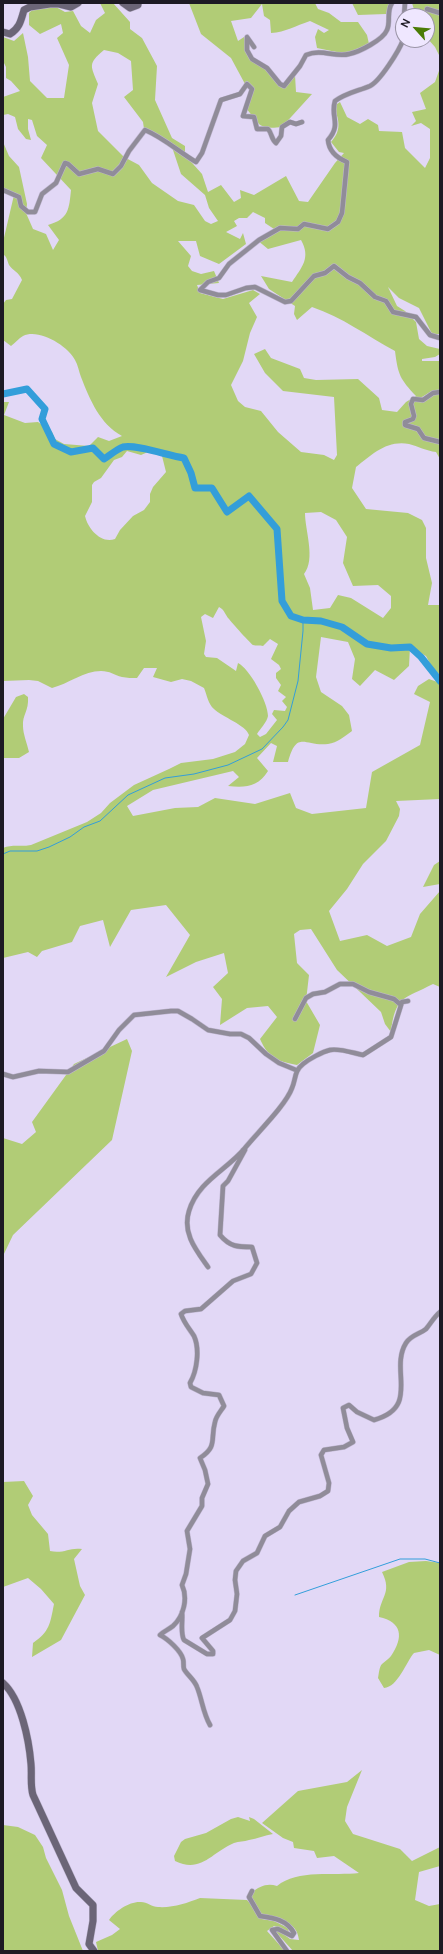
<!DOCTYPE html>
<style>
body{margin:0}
#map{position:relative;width:443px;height:1954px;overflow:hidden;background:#e2d8f6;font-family:"DM Sans",sans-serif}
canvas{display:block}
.frame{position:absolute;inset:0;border:4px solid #1d1a24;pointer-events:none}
.north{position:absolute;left:395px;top:8px;width:40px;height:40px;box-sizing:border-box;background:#efe7ff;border:1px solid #9b95a7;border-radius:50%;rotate:297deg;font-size:11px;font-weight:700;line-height:16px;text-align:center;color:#1d1a24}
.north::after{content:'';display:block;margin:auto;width:14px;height:18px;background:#4b7c06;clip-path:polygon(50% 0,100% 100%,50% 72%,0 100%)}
</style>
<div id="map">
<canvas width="443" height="1954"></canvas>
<div class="frame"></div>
<div class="north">N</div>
</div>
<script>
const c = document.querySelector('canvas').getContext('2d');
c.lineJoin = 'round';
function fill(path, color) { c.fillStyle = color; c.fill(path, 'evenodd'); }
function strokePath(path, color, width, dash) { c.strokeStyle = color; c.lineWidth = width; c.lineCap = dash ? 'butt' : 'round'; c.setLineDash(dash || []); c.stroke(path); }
const green = new Path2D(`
 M100,3H113L130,22V29L142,38L157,66L155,100L172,138L185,146V155L202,174L208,192L221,185L234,202L241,198L240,190L254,195L286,176L299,201L308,202L335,163L344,153L339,152L331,142C342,130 339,121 334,106L340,102L347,117L360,124L368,119L378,125L379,131L402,132L405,148L425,168L430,158V129L421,123L411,126L416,121L412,112L426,109L420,93L435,82L440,68V334H432L419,308L399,298L388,287L397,306L405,311L416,322L419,339L427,346L440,349V354L435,357L422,359V361H440V390L432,391L422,397H417L421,402L434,395H440V459L436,452C426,451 418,446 409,444C386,440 372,455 356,467L352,488L366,509L408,513L422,520L426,528V558L432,583L428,605H440V675L433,669L426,656L410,647L409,666L394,680L375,670L360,686L352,679L355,659L348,642L321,637L316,677L321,692L342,706L349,715L352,731C345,736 337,743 328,744C305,747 297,729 288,762H273L277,746L271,743L257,758L268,771C258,787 245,788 228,786L239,777L233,771L153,790L127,806L133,816L175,808L198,807L215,798L255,804L290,793L296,808L312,814L366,808L372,772L420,745L430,702L414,694L418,686L429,679L440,683V799L396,801L400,809L399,816L386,841L363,864L347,889L329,911L340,941L367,935L387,946L411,937L420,914L440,891V987L433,984C404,999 395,996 391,1032L385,1024L381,1012L337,970L311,929L300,930L294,934L297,963L309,975L306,1001L320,1025L313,1053L297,1065C277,1061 269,1059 260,1039L277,1017L268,1006L247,1008L220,1025L222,999L213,987L228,973L224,953L196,962L166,977L190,935L166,905L131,910L110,947L103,920L80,926L72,942L42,951L37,957L28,952L3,958V848C12,844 21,847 31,845L87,822L101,813L110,803L134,785L169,769L181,763L213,759L235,752L245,744L249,735C246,725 222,717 214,709C208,704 207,695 204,688L191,681L182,679L171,682L153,677L157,668H144L137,678C132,678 127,678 122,677C114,675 110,671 101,671C84,671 68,684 52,688L38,681L29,680L3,681V402H9L4,415L25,423L38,422L52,432L55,439L64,444L89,446L98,437L109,441L122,436C100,424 90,400 81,377C79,372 78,365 75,360C68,346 39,328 23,336C19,338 15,343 11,346L3,340V304L6,300L12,299L22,280C19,272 13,271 9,265C7,260 7,257 3,254V242L14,195L3,193V142L9,156L19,167L27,204L26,213L33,229L46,234L53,250L59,240L48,225C69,219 69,209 71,190L41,158L47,145L37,136L32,120L28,119V129L31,140L26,139L18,129L15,117L8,114L3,115V97L20,91L11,81L6,78V67L3,61V37L14,41L23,33L28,57L30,81L47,98H64L69,65L57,38L63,33L61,24L40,34L29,25V13L32,10L56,7L65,12L73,11L81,26L90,33L96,20L105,13ZM104,50L118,53L131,61L133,90L124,97L143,122L144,129L171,144L181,174L205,195L209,208L218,221L211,224L205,221L194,205L178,201L152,183L139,165L124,157L98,131L92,103L98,84C91,66 87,64 104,50ZM253,212L265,218V223L274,229L257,240L268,249L301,240C311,258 302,267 292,282L261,276L269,289L295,306L294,314L297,320L312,307C342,317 367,336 395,351C398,375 400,379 416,396L406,402L397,412L382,410L379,398L358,379L316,380L304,378L300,369L271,358L265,349L254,354L265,373L283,391L334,397L337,455L334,460L324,455L301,452L278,432L261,411L245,407L238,401L231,385L243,361L250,333L257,317L249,303L260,294L253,290L223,299L200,293L197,285L219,283L214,271L201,274L192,271L188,266L191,256L178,241H196L200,256L219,264L246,244L243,233L240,239L226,232L237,226L234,221L239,218H247ZM127,451L141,455L148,452L162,456L166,472L153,487L150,494V502L144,510L133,516L120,530L115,539C101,544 88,529 85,516L92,502V485L94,482L101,478L114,460L122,457ZM321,512L336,520L347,537L343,563L353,586L378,585L391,596V608L383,618L351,598L338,595L330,608L313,610L310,588L304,574C316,559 305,531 305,513ZM219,607C225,610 225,615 229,619C231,622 252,645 253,645C256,646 260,645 263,646L270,639L278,644L271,659L279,665L281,669L276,673V678L281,685L278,691L286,697L282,701L287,707L285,711L274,710L272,714L277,720L266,734L260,737L257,734C260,729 267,722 268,716C268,702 249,668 238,663L236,671L217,658L206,657L204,654L206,641L201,617L205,614L213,618Z
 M189,3H315L318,9L329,13L341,22H358L367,35L369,44L346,54L317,48L315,37L318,29L324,33L329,30L310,21C295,26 286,32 271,33L270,20L264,16L262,4L251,18L231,21L238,41L244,37L252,59L267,68L276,78L285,86L295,75L296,92L312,94L282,127C257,130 260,124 245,107L252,87L245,84L231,58L201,34Z
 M352,3H392L388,8L386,14L358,15Z
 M412,3L440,4V57L435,47L427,38V16H416Z
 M24,694L28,697C29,711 22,715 23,726C23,734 27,743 29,752L19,758H3V719L16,697Z
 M440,861V884L423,887L434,865Z
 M127,1039L132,1051L112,1140L13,1235L3,1256V1138L22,1144L36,1132L32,1122L74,1064Z
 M24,1481L33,1496L28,1505L32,1515L48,1534L50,1551C64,1554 69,1547 82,1549L74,1559L80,1586L85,1595L61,1640L32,1657L33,1643C50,1631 50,1624 54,1604L41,1589L28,1578L3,1587V1482Z
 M426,1561L440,1563V1655L429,1650L414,1653C406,1662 398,1687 384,1688L378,1678C379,1674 379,1667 382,1664C385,1661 389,1659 391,1656C404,1637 402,1622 379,1617C379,1597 393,1594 382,1572L409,1562Z
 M362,1770L347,1807L345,1821L353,1834L400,1849L412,1861L440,1847V1866L419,1872L415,1900L429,1906L440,1904V1951H293L276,1932L278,1930L290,1939L299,1940C297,1920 277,1919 262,1915L252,1900L251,1893C260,1886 267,1883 277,1886C297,1869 335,1876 359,1873L334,1856L317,1858L314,1851L294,1848L293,1842L283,1838L262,1823L298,1791L347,1782Z
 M238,1817L250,1821L249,1817L254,1819L273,1834C265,1835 257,1839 249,1840C244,1842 239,1841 234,1843C212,1852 201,1874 175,1861L174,1856L181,1842L185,1839L206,1833L231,1819Z
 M3,1825L18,1827L35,1835L43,1847L46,1858L62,1890L69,1916L83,1951H3Z
 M200,1898L247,1900L255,1908L257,1915L262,1919L274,1921L288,1928L289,1933L274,1926L267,1931L285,1951H98L96,1942L112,1935L120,1929L109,1920C115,1911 130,1901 141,1902C147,1902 152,1907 158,1907C173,1908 187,1903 200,1898Z`);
const stream = new Path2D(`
 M3,854L10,851H37L49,847L70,837L84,827L100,821L128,795L165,778L194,774L228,765L262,749L283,727L288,720L298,681L303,631V620
 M295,1595L400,1559H425L440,1563`);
const river = new Path2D(`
 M3,394L27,389L45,409L42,419L54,444L71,452L93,448L104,459C109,456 117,449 123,447C136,444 169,456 184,458L191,473L195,488H212L227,512L249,496L277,529L282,601L291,616L303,620L321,621L342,627L367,644L391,648L410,647L421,657L440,681`);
const minor = new Path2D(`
 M427,9L440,13
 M404,16L405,3
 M403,40C399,51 380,81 370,86C358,91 346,93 335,101C330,117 342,124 328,140C329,151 337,158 347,162L342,213L338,222L328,229L304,224L298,229L280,228L259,240L229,264L219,278L208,282L200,290L218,295H226L246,288L255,287L285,302L291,301L314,276L325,273L334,266L348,277L360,283L375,297L386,301L393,312L416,317L430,335L440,338
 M254,47L247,37V50L252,59L267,68L280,84L284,86L300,66L306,55C322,48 335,58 349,54C359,52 383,40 387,30C391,21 386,12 392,3
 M3,190L19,197L21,206L28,212H35L42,194L56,183L65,163L68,164L79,174L98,169L113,174L121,166L129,151L145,130C164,138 179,152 196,162L202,153L221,100L240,94L247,84L252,89L243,116L254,117L257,129H268C272,133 271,139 276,143L281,136L282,127L290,122L296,124L302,122
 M440,392L433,393L423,400L413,399L411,404L414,416L413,419L405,422V425L418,429L424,438L440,442
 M295,1019L306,998L313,994L325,992L340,984H353L369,992L394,999L401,1005
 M3,1074L13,1077L39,1071L68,1072L104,1051L119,1030L134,1015L171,1011H178L192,1019L208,1030L230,1034H241L249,1038L266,1054L279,1063L296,1070
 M208,1267C196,1250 182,1233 189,1211C198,1181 227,1170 245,1148C257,1133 286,1105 292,1088C296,1079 294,1071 303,1064C309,1059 322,1052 330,1050C339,1048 353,1053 363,1055L391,1037L402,1002L408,1001
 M182,1612C183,1620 180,1633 184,1640L207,1654H213V1651L202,1638L230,1620L235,1611L237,1594L235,1580L236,1571L243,1561L257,1553L265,1536L280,1527L289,1511L299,1502L320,1496L328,1491L329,1483L321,1455L324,1450L344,1447L353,1442L347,1428L343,1408L349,1405L357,1412L374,1420C421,1407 389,1370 406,1343C411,1335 420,1334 426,1329C431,1323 434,1317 440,1312
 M210,1725C203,1713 202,1699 197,1687C194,1679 187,1675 184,1669C183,1666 184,1662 183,1659C181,1651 168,1639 160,1635C164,1631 168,1630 173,1626C184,1616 188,1598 182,1585L186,1574L190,1549L187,1531L202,1506V1498L208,1484L205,1470L200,1458C218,1446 210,1440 215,1422C216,1416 221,1411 224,1406L219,1395L203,1393L191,1387L190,1383C197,1371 200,1349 194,1336C189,1328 184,1323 181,1314L185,1311L201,1309L233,1281L251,1274L257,1263L252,1247C238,1247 230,1247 220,1235L223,1186L228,1181L245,1150H243
 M252,1891L249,1897L260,1916C274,1918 287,1920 294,1933L292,1936L278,1929L272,1930L287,1951`);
const secondary = new Path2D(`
 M123,3L130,8L138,5V3
 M3,32L10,34C20,28 21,20 24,10L30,7L50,4H59L71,7L78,3
 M3,1683C21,1699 29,1740 31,1764C32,1775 30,1785 33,1795L76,1888L93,1905V1921L89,1944L94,1951`);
fill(green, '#b1cc76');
strokePath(stream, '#339eda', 1);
strokePath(river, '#339eda', 7);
strokePath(minor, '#bfb6d0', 5.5);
strokePath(secondary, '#bfb6d0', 8);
strokePath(minor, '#908c99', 4.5);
strokePath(secondary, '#6b6577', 7);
</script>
